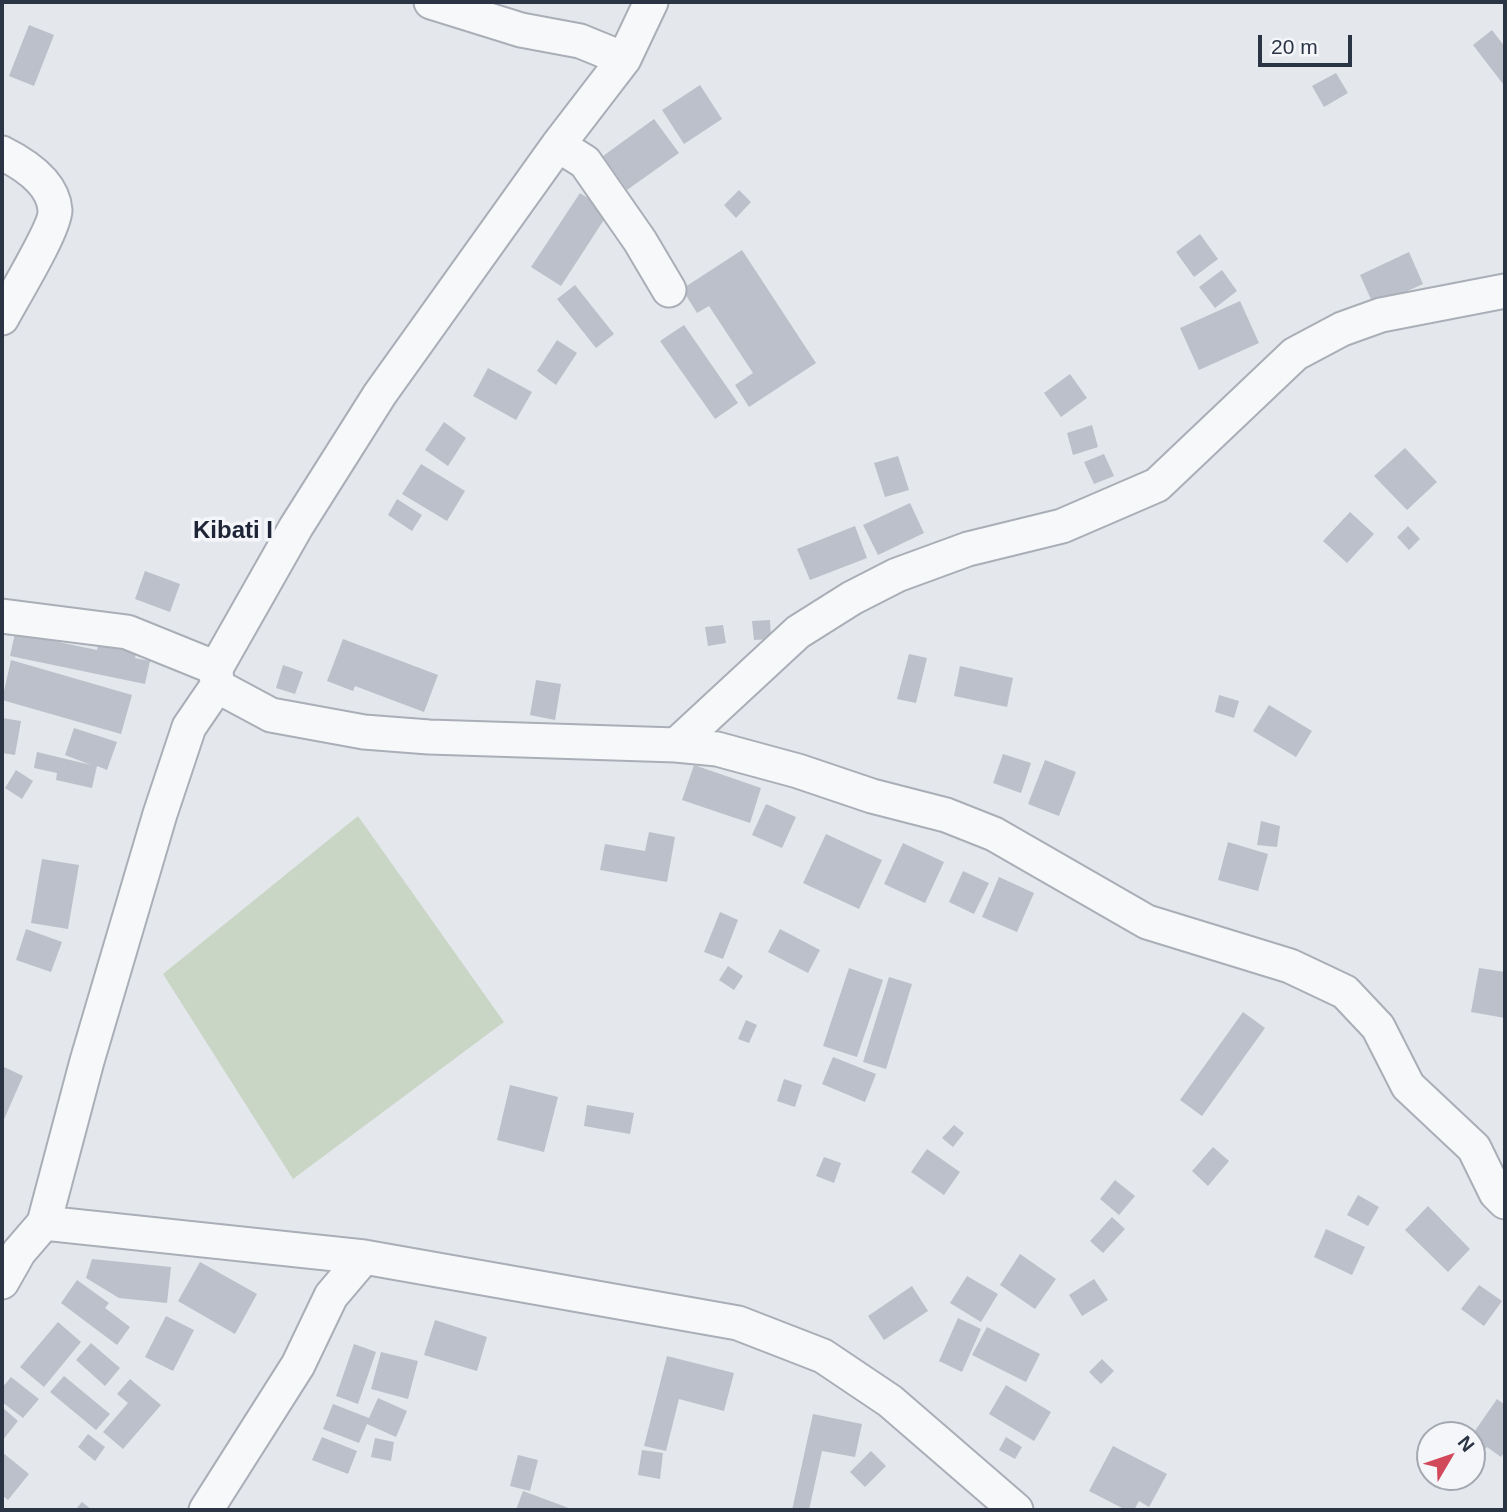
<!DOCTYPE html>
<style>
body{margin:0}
#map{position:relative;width:1507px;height:1512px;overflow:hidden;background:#e4e7ec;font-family:Helvetica,sans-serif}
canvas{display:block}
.frame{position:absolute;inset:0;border:4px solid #2b3445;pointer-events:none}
.north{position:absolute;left:1416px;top:1421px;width:70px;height:70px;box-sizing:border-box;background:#f4f6f9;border:2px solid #a4a8b1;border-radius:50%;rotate:51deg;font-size:19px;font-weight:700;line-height:28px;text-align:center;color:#2b3445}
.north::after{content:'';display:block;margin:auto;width:24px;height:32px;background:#d1495b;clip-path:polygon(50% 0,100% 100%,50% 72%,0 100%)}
.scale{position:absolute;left:1258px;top:35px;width:94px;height:32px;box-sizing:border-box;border:4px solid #2b3445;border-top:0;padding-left:9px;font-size:21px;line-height:24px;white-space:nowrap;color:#2b3445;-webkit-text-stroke:5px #f4f6f9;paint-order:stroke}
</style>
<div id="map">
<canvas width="1507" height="1512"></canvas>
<div class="frame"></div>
<div class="north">N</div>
<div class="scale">20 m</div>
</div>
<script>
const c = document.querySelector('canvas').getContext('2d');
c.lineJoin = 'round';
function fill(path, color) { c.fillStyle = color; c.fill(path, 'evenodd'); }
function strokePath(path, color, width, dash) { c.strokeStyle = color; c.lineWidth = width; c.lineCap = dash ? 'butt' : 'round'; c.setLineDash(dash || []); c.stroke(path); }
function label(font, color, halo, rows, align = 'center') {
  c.font = font + ' Helvetica,sans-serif'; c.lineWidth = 7; c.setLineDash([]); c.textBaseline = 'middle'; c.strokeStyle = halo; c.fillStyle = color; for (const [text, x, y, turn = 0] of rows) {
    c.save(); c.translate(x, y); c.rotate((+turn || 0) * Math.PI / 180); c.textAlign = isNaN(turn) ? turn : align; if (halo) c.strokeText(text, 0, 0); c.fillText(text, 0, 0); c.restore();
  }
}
const green = new Path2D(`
 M358,816L504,1022L293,1179L163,974Z`);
const building = new Path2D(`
 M29,25L54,35L34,86L9,76Z
 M1492,30L1505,47V82L1503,84L1473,45Z
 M1336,73L1348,93L1324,107L1312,86Z
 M700,85L722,119L684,144L662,110Z
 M654,119L679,153L627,190L603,156Z
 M739,190L751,202L736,218L724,205Z
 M580,193L609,212L561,286L531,267Z
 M1200,234L1218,259L1194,277L1176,252Z
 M742,250L816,363L749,407L735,385L753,373L709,306L697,313L682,289Z
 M1409,252L1423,284L1374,306L1360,275Z
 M1222,270L1237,291L1215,308L1199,287Z
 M575,285L614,334L596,348L557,299Z
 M1240,301L1259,343L1199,370L1180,328Z
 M684,325L738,403L715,419L660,341Z
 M557,340L577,353L556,385L537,371Z
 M488,368L532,392L516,420L473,396Z
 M1070,374L1087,398L1061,417L1044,393Z
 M444,422L466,438L448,466L425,450Z
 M1092,425L1098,447L1073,455L1067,433Z
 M1405,448L1437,482L1407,510L1374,476Z
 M1104,454L1114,476L1094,484L1084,462Z
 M898,456L909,490L885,497L874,463Z
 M421,464L465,491L447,521L402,494Z
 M397,499L422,515L412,531L388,515Z
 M910,503L924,533L878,555L863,525Z
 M1350,512L1374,534L1347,563L1323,541Z
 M855,526L867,558L810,580L797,549Z
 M1408,526L1420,539L1409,550L1397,537Z
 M145,571L180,584L170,612L135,599Z
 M770,620L771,639L754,640L752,621Z
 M723,625L726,643L708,646L705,627Z
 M15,633L97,650L100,634L138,643L135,658L150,661L145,684L10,656Z
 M343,639L438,675L424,712L355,686L353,691L327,681Z
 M909,654L927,658L916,703L897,699Z
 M11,660L132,695L121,734L2,700Z
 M283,665L303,672L295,694L276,688Z
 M960,666L1013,678L1007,707L954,696Z
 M536,680L561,684L555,720L530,715Z
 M1219,695L1239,701L1234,718L1215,712Z
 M1269,705L1312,731L1296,757L1253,731Z
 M2,718L21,721L15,755L2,753Z
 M74,728L117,742L107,770L97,766L92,788L56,780L57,773L34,768L37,752L91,765L65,755Z
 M1003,754L1031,763L1021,793L993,783Z
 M1045,760L1076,772L1059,816L1028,804Z
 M694,765L761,788L750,823L682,800Z
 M16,770L33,781L22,799L5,788Z
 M766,804L796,817L782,848L752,835Z
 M1261,821L1280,826L1277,847L1257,845Z
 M649,832L675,837L667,882L600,870L605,844L645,851Z
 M826,834L882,860L859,909L803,883Z
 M1228,842L1268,854L1258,891L1218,880Z
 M903,843L944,862L925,903L884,884Z
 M42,859L79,865L68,929L31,923Z
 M963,871L989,883L974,914L949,902Z
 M999,877L1034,893L1017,932L982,917Z
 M720,912L738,920L723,959L704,952Z
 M26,929L62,942L51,972L16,960Z
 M780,929L820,950L808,973L768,952Z
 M728,966L743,976L734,990L719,980Z
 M849,968L883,980L857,1057L823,1046Z
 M1479,968L1505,972V1018L1471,1012Z
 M889,977L912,984L886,1069L863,1062Z
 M1243,1012L1265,1028L1202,1116L1180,1100Z
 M746,1020L757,1025L749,1043L738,1039Z
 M833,1057L876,1074L865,1102L822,1084Z
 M2,1066L23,1076L2,1124Z
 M784,1079L802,1085L795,1107L777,1101Z
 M510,1085L558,1097L544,1152L497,1140Z
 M587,1105L634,1113L630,1134L584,1126Z
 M954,1125L964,1133L953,1147L942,1138Z
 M1213,1147L1229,1161L1208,1186L1192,1171Z
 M927,1149L960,1172L944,1195L911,1172Z
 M824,1157L841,1163L834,1183L816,1176Z
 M1115,1180L1135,1196L1119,1215L1100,1199Z
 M1358,1195L1379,1207L1368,1226L1347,1215Z
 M1428,1206L1470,1249L1448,1272L1405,1230Z
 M1112,1217L1125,1229L1103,1253L1090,1241Z
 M1326,1229L1365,1247L1352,1275L1314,1257Z
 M1020,1254L1056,1279L1035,1309L1000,1285Z
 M92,1259L171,1267L167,1303L119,1298L86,1278Z
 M200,1262L257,1294L235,1334L178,1301Z
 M967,1276L998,1294L981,1322L950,1303Z
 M1094,1279L1108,1300L1082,1316L1069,1295Z
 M77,1280L109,1303L105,1308L130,1327L117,1345L61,1303Z
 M1479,1285L1502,1301L1484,1326L1461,1309Z
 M912,1286L928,1311L884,1340L868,1316Z
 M166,1316L194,1330L173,1371L145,1357Z
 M958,1318L981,1329L962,1372L939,1361Z
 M435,1320L487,1337L477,1371L424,1355Z
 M58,1322L81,1342L44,1387L20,1367Z
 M987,1327L1040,1354L1026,1382L972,1355Z
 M91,1343L120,1368L105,1386L76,1360Z
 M354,1344L376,1352L358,1404L336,1396Z
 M381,1352L418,1361L408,1399L371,1389Z
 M667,1356L734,1373L724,1411L679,1399L666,1451L644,1446Z
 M1102,1359L1114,1371L1101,1384L1089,1372Z
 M64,1376L110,1414L96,1430L50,1392Z
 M11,1377L39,1399L23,1418L2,1402V1388Z
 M130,1379L161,1405L123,1449L103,1432L128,1403L117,1394Z
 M1006,1385L1051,1412L1034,1441L989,1414Z
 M378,1398L407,1411L396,1437L367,1424L359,1443L323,1429L333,1404L369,1418Z
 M1497,1399L1505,1405V1451L1501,1457L1487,1447L1477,1460L1472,1457V1435Z
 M2,1407L18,1421L2,1441Z
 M813,1414L862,1424L855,1457L822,1451L809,1510H792Z
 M88,1434L105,1447L95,1461L78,1447Z
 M322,1437L357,1451L348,1474L312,1460Z
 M1006,1437L1022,1447L1015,1459L999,1450Z
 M375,1438L394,1442L391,1461L371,1457Z
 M1113,1446L1167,1474L1149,1507L1139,1501L1134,1510H1126L1089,1491Z
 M642,1450L663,1453L660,1479L638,1475Z
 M871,1451L886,1466L865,1487L850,1472Z
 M2,1452L29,1474L8,1500L2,1495Z
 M518,1455L538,1460L530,1491L510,1486Z
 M523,1491L574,1510H516Z
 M82,1502L92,1510H75Z`);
const minor = new Path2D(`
 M431,2L521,30L580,41L624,59
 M558,145L585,162L640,241L669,290
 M2,153C24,164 53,182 55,210C56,227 12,299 2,318
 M2,616L127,632L216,668
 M217,686L271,715L364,732L429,737L676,745L717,749L798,771L872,796L946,815L994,834L1147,922L1290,966L1345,992L1378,1027L1408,1086L1474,1148L1496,1193L1505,1202
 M676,745L798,632L852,598L897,575L968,549L1062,526L1157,485L1295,354L1342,329L1381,315L1505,291
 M44,1223L364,1257L738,1323L823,1356L890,1401L1016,1510
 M2,1282L19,1252L44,1223L87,1061L160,814L189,727L217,686L216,668L296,527L380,394L558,145L624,59L651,2
 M206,1510L298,1365L331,1296L364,1257`);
const quarterNames = [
 ["Kibati I",233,531]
];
fill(green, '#c9d6c5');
fill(building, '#bbc0ca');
strokePath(minor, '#a9aeb7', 37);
strokePath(minor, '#f7f8fa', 33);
label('bold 24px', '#1d2536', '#f4f6f9', quarterNames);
</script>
